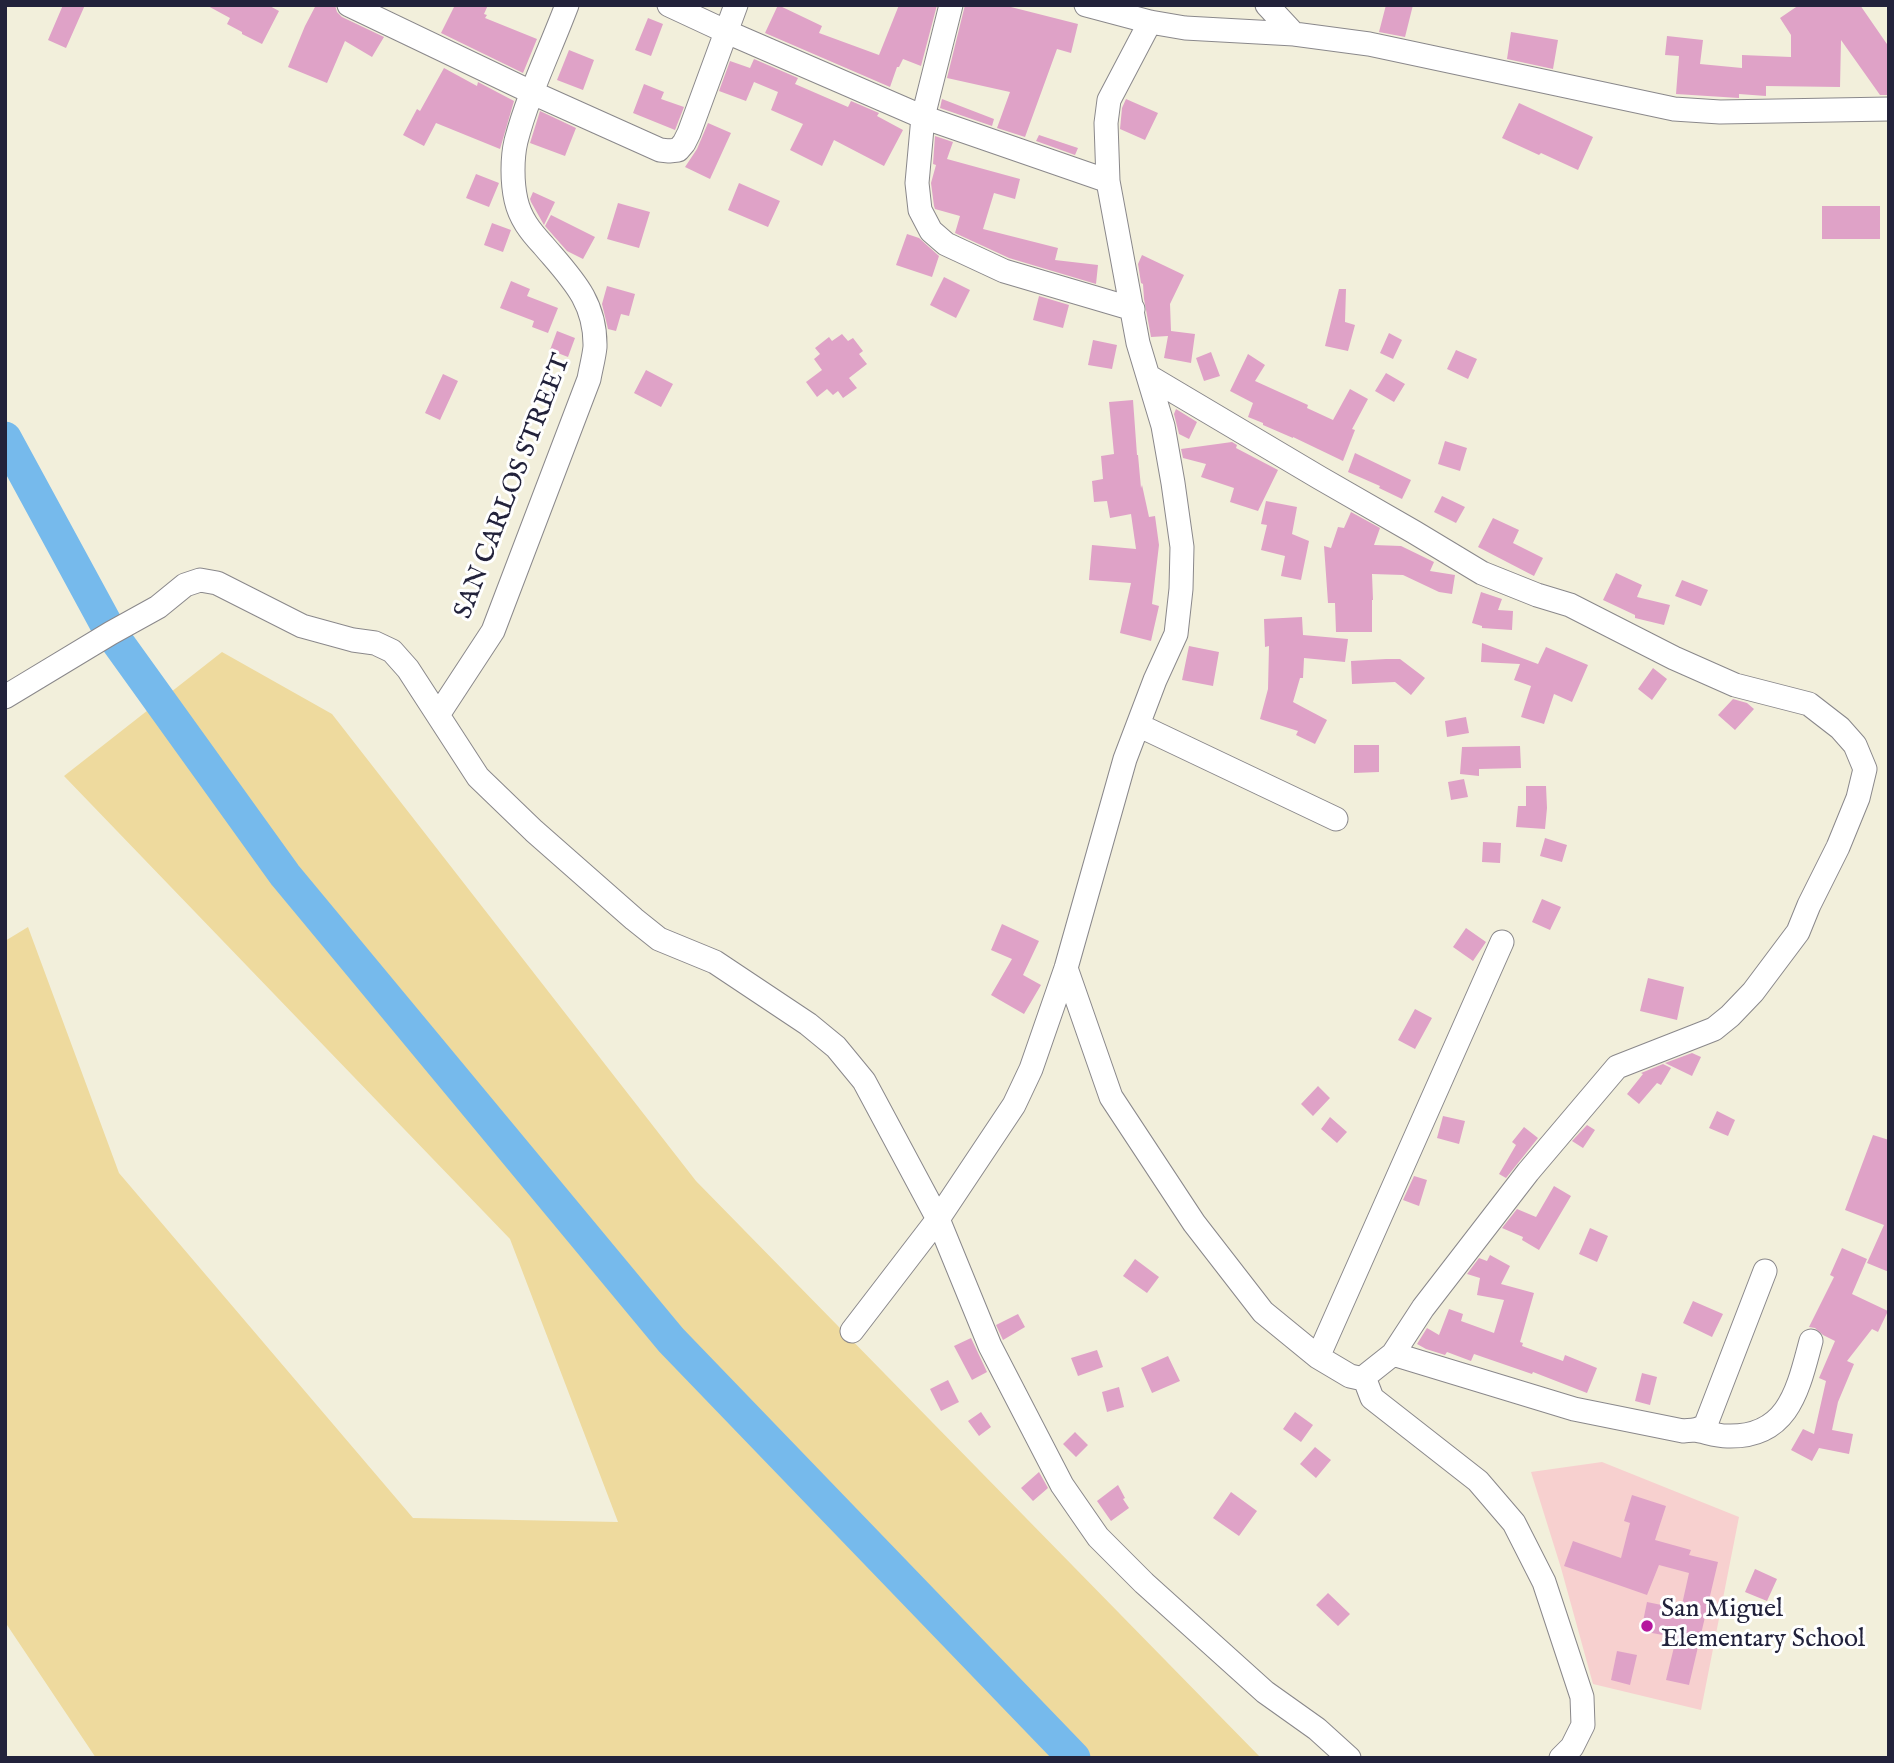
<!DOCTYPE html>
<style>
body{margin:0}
#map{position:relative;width:1894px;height:1763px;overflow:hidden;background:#f2efdb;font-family:"IM FELL English",serif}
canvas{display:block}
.frame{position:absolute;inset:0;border:7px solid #22223b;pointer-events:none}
</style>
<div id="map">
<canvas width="1894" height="1763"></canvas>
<div class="frame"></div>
</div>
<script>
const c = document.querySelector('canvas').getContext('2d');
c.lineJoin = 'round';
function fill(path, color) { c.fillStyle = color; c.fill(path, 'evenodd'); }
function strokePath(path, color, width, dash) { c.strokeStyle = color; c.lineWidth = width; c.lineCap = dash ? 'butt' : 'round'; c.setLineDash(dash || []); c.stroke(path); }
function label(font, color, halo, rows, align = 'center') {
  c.font = font + ' "IM FELL English",serif'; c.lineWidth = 6; c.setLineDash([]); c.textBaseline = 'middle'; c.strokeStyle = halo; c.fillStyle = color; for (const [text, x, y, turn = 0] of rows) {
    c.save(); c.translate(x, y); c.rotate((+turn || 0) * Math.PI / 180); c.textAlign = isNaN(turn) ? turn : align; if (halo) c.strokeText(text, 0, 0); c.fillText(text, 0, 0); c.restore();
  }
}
const built = new Path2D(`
 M1602,1462L1739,1517L1701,1710L1593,1684L1561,1568L1531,1472Z`);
const sand = new Path2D(`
 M222,652L332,714L696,1181L1261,1758H96L5,1622V941L28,927L119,1173L413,1518L618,1522L510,1239L64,776Z`);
const river = new Path2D(`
 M5,438L111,633L285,875L671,1340L1074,1758`);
const building = new Path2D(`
 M63,5H85L66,48L48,40Z
 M206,5H268L279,11L262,44L242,34V32L227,24L230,18Z
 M316,5H335L337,12L342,17L384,37L372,57L345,41L327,83L288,67L305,26Z
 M455,5H488L484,14L487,15L485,18L537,39L523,73L441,33Z
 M778,5L822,26L819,33L879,55L899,5H937L921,66L903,59L899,67H897L890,87L765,33Z
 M965,5H1003L1078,24L1071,53L1057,49L1025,137L997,128L1010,92L947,78Z
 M1386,5H1413L1405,37L1379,32Z
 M1799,5H1860L1889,47V95H1880L1841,40L1840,87L1766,86V96L1739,94V98L1676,94L1679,56L1665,55L1667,36L1703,40L1700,64L1742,68V55L1791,57V35L1780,18Z
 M648,18L663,24L651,56L635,50Z
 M1511,32L1558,40L1553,69L1507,59Z
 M569,50L594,60L583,90L557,80Z
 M754,59L798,78L795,84L848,107L851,101L879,113L877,116L903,130L884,166L834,140L822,166L790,150L803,124L771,110L778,92L754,82L746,101L719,91L730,61L750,68Z
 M444,68L477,86L478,82L514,101L500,149L436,123L424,146L403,135L417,109L420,111Z
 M644,84L664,92L661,99L684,107L675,130L633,113Z
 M942,99L994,119L992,126L940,108Z
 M1126,99L1158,113L1145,140L1120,129L1122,108Z
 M1519,103L1593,137L1578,170L1541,153L1539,155L1502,138Z
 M540,111L576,128L565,156L530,143Z
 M708,123L731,133L710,179L685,167L697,149Z
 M1039,135L1078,148L1075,155L1036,141Z
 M935,136L953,142L947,159L1020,179L1015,199L994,193L983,229L1058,248L1055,260L1098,265L1096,284L1009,258L955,233L960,216L935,209L934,206L931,183L936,165L933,164Z
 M476,174L499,183L489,207L466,198Z
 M739,183L780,201L768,227L728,210Z
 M533,192L555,202L544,225L531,202L530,199Z
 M618,203L650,212L639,248L607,239Z
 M1822,206H1880V239H1822Z
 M551,215L595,237L583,259L567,251L545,226Z
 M492,223L511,230L503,252L484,245Z
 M907,234L919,238L939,256L932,277L896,265Z
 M1142,255L1184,275L1170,304L1171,331L1195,334L1191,363L1164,358L1168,336L1151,337L1144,299L1143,284L1141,283L1138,264Z
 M944,277L970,290L956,318L930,305Z
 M511,281L530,289L527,296L558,308L548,333L532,327L534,321L500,308Z
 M607,286L635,294L629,316L621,314L616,331L608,329L602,304Z
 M1339,289H1346L1345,322L1355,325L1348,351L1325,346Z
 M1039,296L1069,305L1063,328L1033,320Z
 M557,331L575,338L568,357L550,350Z
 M1389,333L1402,340L1393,359L1380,353Z
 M842,334L848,341L853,338L863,351L859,354L867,364L849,378L857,388L843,398L838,391L833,395L827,389L817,397L806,382L822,370L814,359L820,354L815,348L829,337L832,341Z
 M1093,340L1117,345L1112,369L1088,365Z
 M1456,350L1477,359L1468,379L1447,369Z
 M1211,352L1220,376L1204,381L1196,358Z
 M1248,354L1265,365L1255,381L1308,405L1307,408L1333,420L1350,389L1368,399L1352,429L1355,430L1343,461L1293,437V438L1263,425V423L1248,417L1253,403L1230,391Z
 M646,370L673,384L661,407L634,393Z
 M1386,373L1405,384L1394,402L1375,391Z
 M443,374L458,381L440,420L425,413Z
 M1133,400L1137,455H1138L1141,488L1142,485L1149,517L1155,516L1159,545L1152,604L1159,606L1151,641L1120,633L1131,583L1089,580L1092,545L1136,549L1131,514L1110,518L1107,501L1094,502L1092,481L1103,479L1101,456L1114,454L1109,402Z
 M1176,409L1197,422L1189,439L1179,434L1174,414Z
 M1445,441L1467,448L1460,471L1438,464Z
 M1232,442L1237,445L1236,448L1278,470L1258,511L1230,502L1234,488L1201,477L1206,464L1183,458L1181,449Z
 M1355,453L1411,480L1402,499L1379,488L1380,486L1348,472Z
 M1442,496L1465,507L1456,523L1434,512Z
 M1266,501L1297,507L1292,534L1309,541L1301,580L1281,576L1285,556L1261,550L1267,525L1261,524Z
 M1351,512L1380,528L1374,545L1401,546L1434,562L1430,571L1455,575L1452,594L1439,592L1403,575L1372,574L1373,600H1372V632H1336L1335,603H1328L1324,546L1331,548L1338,527L1344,528Z
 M1493,518L1519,530L1513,543L1543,558L1534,576L1478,547Z
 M1616,573L1642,585L1637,597L1670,605L1664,625L1635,618V615L1603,600Z
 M1682,580L1708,590L1701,606L1675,596Z
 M1481,592L1502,599L1498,610L1513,611L1512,630L1482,628V626L1472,623Z
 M1302,617L1303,635L1348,639L1345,662L1304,658L1303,678H1300L1293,702L1327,720L1315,744L1296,735L1298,731L1260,719L1268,689L1269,646L1265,647L1264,619Z
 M1482,643L1538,664L1546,647L1588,665L1572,702L1554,694L1544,724L1521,717L1531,686L1514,680L1520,664L1481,662Z
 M1189,646L1219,652L1213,686L1182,680Z
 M1386,659H1400L1425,678L1411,695L1395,682L1352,684L1351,661Z
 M1653,668L1667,679L1652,700L1638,689Z
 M1733,699L1747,703L1754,709L1735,730L1718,715Z
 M1466,717L1469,733L1447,737L1445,721Z
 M1354,745H1379V772L1354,773Z
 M1520,746L1521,768L1479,769V776L1460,774L1462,747Z
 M1464,779L1468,797L1451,800L1448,782Z
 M1526,786H1546L1547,808L1545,829L1516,827L1518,806H1526Z
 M1545,838L1567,845L1562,862L1540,856Z
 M1483,842L1501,843L1500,863L1482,862Z
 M1542,899L1561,907L1550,930L1532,922Z
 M1002,924L1039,941L1023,975L1041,985L1024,1014L991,995L1012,959L991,950Z
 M1466,928L1486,942L1473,961L1453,947Z
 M1648,978L1684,987L1677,1020L1640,1011Z
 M1415,1009L1432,1018L1415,1049L1398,1040Z
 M1692,1053L1701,1057L1692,1076L1665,1063Z
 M1663,1064L1671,1068L1661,1085L1657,1083L1639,1104L1627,1094L1643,1074L1641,1073Z
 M1318,1086L1330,1098L1313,1116L1301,1104Z
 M1717,1111L1735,1120L1728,1136L1709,1128Z
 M1443,1116L1465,1121L1459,1144L1437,1138Z
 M1330,1117L1347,1132L1337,1143L1321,1129Z
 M1587,1125L1595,1130L1583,1148L1572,1141Z
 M1524,1127L1538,1138L1506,1178L1499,1174L1516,1145L1512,1142Z
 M1873,1135L1889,1140V1272L1867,1263L1884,1225L1845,1210Z
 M1414,1176L1427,1180L1419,1206L1403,1200Z
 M1554,1186L1571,1196L1539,1250L1522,1240L1523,1237L1502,1228L1517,1209L1536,1217Z
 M1590,1228L1608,1236L1597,1262L1579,1254Z
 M1842,1248L1867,1259L1852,1294L1888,1311L1878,1332L1872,1329L1847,1361L1854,1364L1838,1402L1832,1430L1853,1434L1849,1454L1819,1448L1812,1461L1791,1450L1803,1429L1814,1434L1826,1381L1819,1378L1835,1341L1823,1335L1815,1328L1809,1327L1834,1277L1830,1275Z
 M1490,1255L1510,1266L1501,1284L1534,1293L1520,1342L1523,1343L1522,1346L1563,1361L1565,1355L1597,1368L1587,1393L1533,1372L1532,1374L1474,1354L1471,1361L1447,1352L1445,1355L1426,1349L1417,1344L1427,1328L1439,1335L1449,1309L1463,1314L1461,1321L1494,1333L1504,1300L1477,1295L1480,1278L1467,1274L1479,1258L1487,1261Z
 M1135,1259L1159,1277L1147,1293L1123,1276Z
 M1693,1301L1723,1314L1712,1337L1683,1323Z
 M1018,1314L1025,1327L1003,1340L996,1325Z
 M971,1338L987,1372L972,1380L954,1346Z
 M1097,1350L1103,1367L1078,1376L1071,1358Z
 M1168,1356L1180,1381L1152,1393L1141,1368Z
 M1642,1373L1657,1377L1650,1405L1635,1401Z
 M948,1380L959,1402L941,1411L930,1389Z
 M1119,1387L1124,1407L1107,1412L1102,1392Z
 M981,1412L991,1427L979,1436L968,1421Z
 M1295,1412L1313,1425L1301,1442L1283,1429Z
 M1075,1432L1088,1445L1076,1457L1063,1444Z
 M1315,1447L1331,1460L1316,1478L1300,1464Z
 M1039,1472L1048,1488L1033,1501L1021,1488Z
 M1118,1485L1125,1498L1123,1499L1129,1508L1111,1521L1097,1501Z
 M1231,1492L1257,1511L1239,1536L1213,1518Z
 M1632,1495L1666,1506L1655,1540L1691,1550L1689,1555L1718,1562L1689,1685L1666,1680L1675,1643H1673L1674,1637L1641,1631L1647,1602L1681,1609L1689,1573L1659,1565L1647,1595L1564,1566L1573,1541L1621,1558L1630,1523L1624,1521Z
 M1755,1569L1777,1579L1767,1601L1745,1592Z
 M1328,1593L1350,1614L1338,1626L1316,1605Z
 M1617,1651L1637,1655L1630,1685L1611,1680Z`);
const minor = new Path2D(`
 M349,5L533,93L660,150L669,151L678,150L684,143L689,133L736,5
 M669,5L727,32L923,117L1108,181
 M951,5L923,117L917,183L920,210L931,231L946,244L1004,271L1133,309
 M1086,5L1150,22L1185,28L1294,34L1369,44L1674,109L1720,112L1889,109
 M1267,5L1294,34
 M5,697L111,633L158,607L185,585L200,580L217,583L302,626L353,640L375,643L392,651L408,669L478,777L534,831L634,919L659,939L715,962L808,1024L836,1047L864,1081L938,1219L990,1346L1062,1485L1098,1537L1144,1583L1265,1692L1317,1729L1349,1758
 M438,715L493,631L589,379C591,368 594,357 595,347C596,301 571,278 543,245C530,231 520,218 516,200C512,182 512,158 516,141C528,95 550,50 567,5
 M1138,725L1336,819
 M1066,968L1111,1097L1194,1223L1263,1312L1318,1357L1350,1376L1359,1378L1364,1377L1393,1354L1423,1308L1528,1172L1617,1067L1714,1029L1730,1016L1753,992L1798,932L1809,905L1838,847L1858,798L1865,769L1855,745L1840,728L1809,704L1735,685L1674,658L1570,605L1537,595L1482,573L1414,532L1320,478L1148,376
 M852,1331L938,1219L1014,1105L1031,1069L1066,968L1125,759L1155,680L1176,634L1181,589L1182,547L1173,483L1163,426L1138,343L1108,181L1106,123L1109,100L1150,22
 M1393,1354L1574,1409L1683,1431C1692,1430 1700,1431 1706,1424L1765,1271
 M1318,1357L1502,942
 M1364,1377L1372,1398L1478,1481L1514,1523L1544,1582L1582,1697L1583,1725L1572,1747L1561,1758
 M1695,1430C1706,1432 1717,1436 1727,1436C1789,1438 1798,1389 1811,1341`);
const markers = [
 [1647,1626,7,"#b5179e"]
];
const streetNames = [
 ["SAN CARLOS STREET",514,487,-69]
];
const poiNames = [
 ["San Miguel",1661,1611],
 ["Elementary School",1661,1641]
];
fill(built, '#f7d0cf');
fill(sand, '#eeda9e');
strokePath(river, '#76baec', 33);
fill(building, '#dfa2c7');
strokePath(minor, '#8a888b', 25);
strokePath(minor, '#fff', 23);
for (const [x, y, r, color] of markers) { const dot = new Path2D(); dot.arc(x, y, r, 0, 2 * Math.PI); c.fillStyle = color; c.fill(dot); strokePath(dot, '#fff', 2.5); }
label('26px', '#22223b', '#fff', streetNames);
label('26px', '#22223b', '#fff', poiNames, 'left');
</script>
